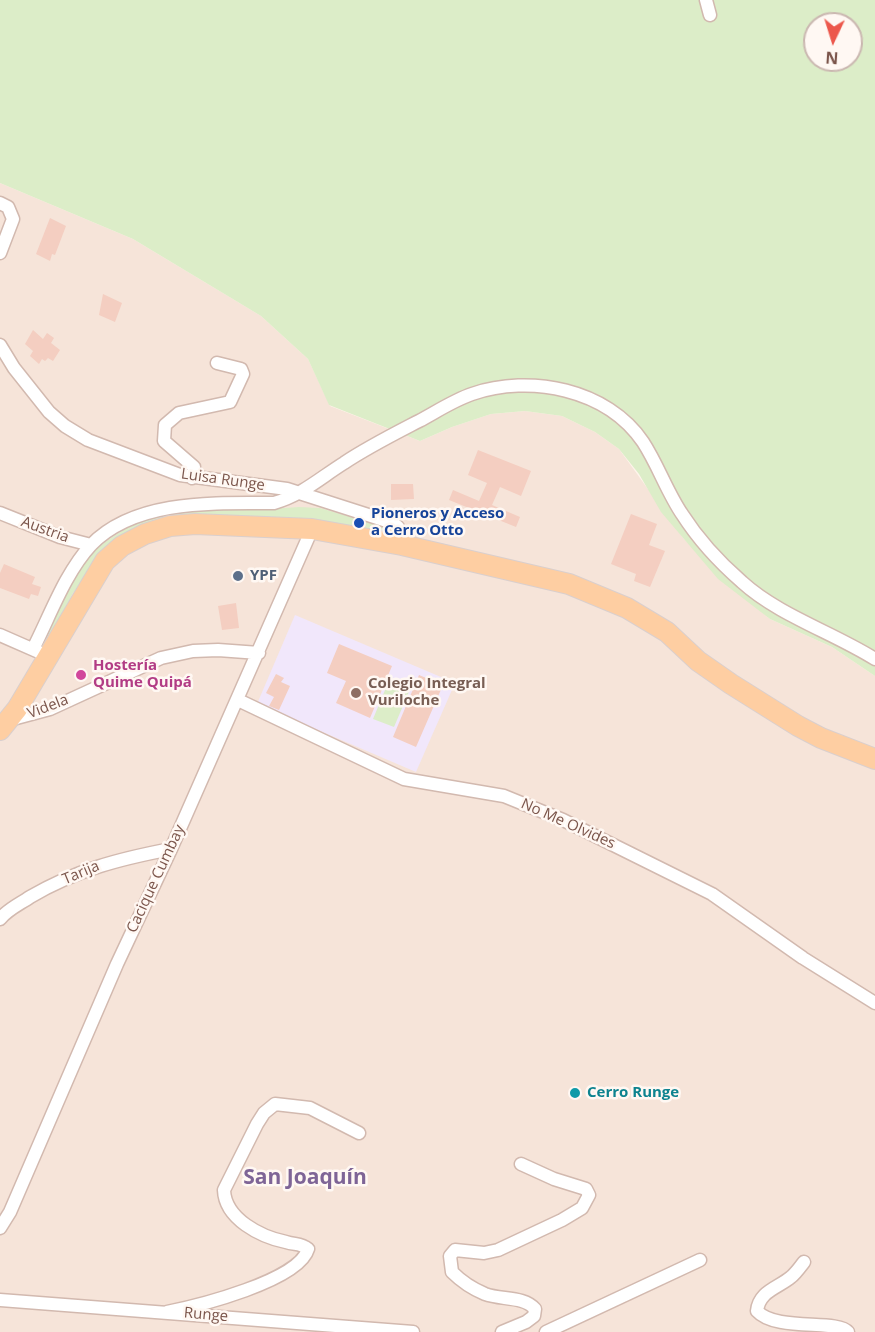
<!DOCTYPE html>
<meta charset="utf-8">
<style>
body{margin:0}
#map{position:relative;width:875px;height:1332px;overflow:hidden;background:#fef4eb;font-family:"Open Sans",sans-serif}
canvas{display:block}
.north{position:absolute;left:803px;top:12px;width:60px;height:60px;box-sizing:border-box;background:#fff8f3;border:2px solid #cab7b0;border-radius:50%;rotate:184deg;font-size:16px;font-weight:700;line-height:24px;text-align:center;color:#7b554b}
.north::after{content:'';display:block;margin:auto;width:21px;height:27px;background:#ec584c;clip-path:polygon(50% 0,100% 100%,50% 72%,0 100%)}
</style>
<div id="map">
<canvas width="875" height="1332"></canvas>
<div class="north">N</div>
</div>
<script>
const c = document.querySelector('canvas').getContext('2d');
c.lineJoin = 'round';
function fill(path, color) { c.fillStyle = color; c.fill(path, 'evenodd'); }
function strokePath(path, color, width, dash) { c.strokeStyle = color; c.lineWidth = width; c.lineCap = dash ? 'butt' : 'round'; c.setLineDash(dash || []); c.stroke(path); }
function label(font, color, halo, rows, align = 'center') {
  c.font = font + ' "Open Sans",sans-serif'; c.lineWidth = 5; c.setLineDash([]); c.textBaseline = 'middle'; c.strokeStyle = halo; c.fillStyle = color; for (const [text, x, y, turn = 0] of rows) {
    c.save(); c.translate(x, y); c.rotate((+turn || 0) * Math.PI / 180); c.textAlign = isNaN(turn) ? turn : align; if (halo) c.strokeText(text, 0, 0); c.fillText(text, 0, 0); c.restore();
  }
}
const residential = new Path2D(`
 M0,183L133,239L261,316L308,359L330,406L420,441L452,427L491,414L525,411L562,416L595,432L619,449L684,539L750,602L770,619L832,647L875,676V1332H0Z`);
const education = new Path2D(`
 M295,615L455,683L416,772L257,704Z`);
const green = new Path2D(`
 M0,0H875V676L832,647L770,619L718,579L661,512L639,474L619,449L595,432L562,416L525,411L491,414L452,427L420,441L329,405L308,359L261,316L133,239L0,183ZM815,24H851V60H815Z
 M299,507L320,508L392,529L388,534L196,516L92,565L73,593L44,646L40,643C54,616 66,582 87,559C146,496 223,513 299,507Z
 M390,678L411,687L394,727L373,719Z`);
const building = new Path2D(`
 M50,218L66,226L55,255L52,254L50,261L36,254Z
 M103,294L122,303L115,322L99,315Z
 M33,330L43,339L47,333L54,338L51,343L60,350L53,361L48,358L45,361L42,359L39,364L30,356L33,351L25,344Z
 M478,450L531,471L521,496L500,487L492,505L520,517L516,527L449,500L453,490L479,501L487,483L468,475Z
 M391,484H413L414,499L391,500Z
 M631,514L657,524L649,545L665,551L650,587L634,581L636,574L611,564Z
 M4,564L35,577L32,584L41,587L38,596L31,594L29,599L0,588V573Z
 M236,603L239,628L222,630L218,606Z
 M339,644L392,666L370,718L336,703L346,681L327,673Z
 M276,674L284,678L281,682L290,686L279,710L269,706L274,697L266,693Z
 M419,675L443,685L416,747L393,737Z`);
const street = new Path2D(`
 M706,0L710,15
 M0,203L8,207L13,219L0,253
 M0,345L14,368L49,412L65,426L88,440L180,475L287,489L393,523L398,527L402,545
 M192,478L194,467L164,441L165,425L179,413L230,402L243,374L241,369L217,363
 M0,513L60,537L91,545
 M0,635L41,653
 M33,649C50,616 65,573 91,545C135,499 216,503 274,503C302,495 320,478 344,463C368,447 394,434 419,421C436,412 454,400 472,394C530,374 607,389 643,442C658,465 667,492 682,514C698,539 719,562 742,582C778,615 834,633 875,659
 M238,700L404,779L504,796L563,820L712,894L803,958L875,1003
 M9,720L50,709L161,658L193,651L218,650L259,653
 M0,919C8,909 20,904 30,897C76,870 119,859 171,849
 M0,1228L10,1212L117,964L171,849L312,529
 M804,1262C800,1267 796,1273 791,1277C778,1288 759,1291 757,1311C776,1332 837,1319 848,1332
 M0,1300L413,1332
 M167,1312C197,1306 299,1281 308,1249C301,1243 295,1245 286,1242C261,1237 225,1219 224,1190L257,1124L264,1113L275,1104L310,1108L359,1133
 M502,1332L526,1322L534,1316L535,1309C524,1296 501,1300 485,1294C473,1289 461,1281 452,1272L450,1256L455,1250L484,1253L498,1250L562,1220L582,1208L589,1195L586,1189L554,1179L521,1164
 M546,1332L700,1260`);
const primary = new Path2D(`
 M0,730L17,709L105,561L122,546L145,534L170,526L195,524L312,529L402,545L569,584L627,608L667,632L698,661L731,684L798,726L821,738L875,759`);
const markers = [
 [359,523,6,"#1a4fb4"],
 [238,576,6,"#5c6f8a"],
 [81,675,6,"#d1479c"],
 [356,693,6,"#8d6e63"],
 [575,1093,6,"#0f9aa8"]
];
const streetNames = [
 ["Luisa Runge",223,480,8],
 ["Austria",45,530,20],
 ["Videla",48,707,-21],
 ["No Me Olvides",568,824,24],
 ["Tarija",81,873,-23],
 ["Cacique Cumbay",156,879,-65],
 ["Runge",206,1315,5]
];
const transitNames = [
 ["Pioneros y Acceso",371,514],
 ["a Cerro Otto",371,531]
];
const serviceNames = [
 ["YPF",250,576]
];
const hotelNames = [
 ["Hostería",93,666],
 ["Quime Quipá",93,683]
];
const educationNames = [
 ["Colegio Integral",368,684],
 ["Vuriloche",368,701]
];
const cultureNames = [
 ["Cerro Runge",587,1093]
];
const districtNames = [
 ["San Joaquín",305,1178]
];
fill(residential, '#f6e4d9');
fill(education, '#f1e7fb');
fill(green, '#dcedc8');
fill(building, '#f4cec1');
strokePath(street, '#d2b9af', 15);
strokePath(primary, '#dacfcd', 22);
strokePath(street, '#fff', 12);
strokePath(primary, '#fecea2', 20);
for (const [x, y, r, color] of markers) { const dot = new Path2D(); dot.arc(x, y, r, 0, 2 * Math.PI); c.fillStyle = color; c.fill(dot); strokePath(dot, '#fff8f3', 2); }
label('15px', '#7b554b', '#fff8f3', streetNames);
label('bold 15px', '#164399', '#fff8f3', transitNames, 'left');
label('bold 15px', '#4e5e75', '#fff8f3', serviceNames, 'left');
label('bold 15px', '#b23c85', '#fff8f3', hotelNames, 'left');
label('bold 15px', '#785e54', '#fff8f3', educationNames, 'left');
label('bold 15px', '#0d838f', '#fff8f3', cultureNames, 'left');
label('bold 21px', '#7e6496', '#fff8f3', districtNames);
</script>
